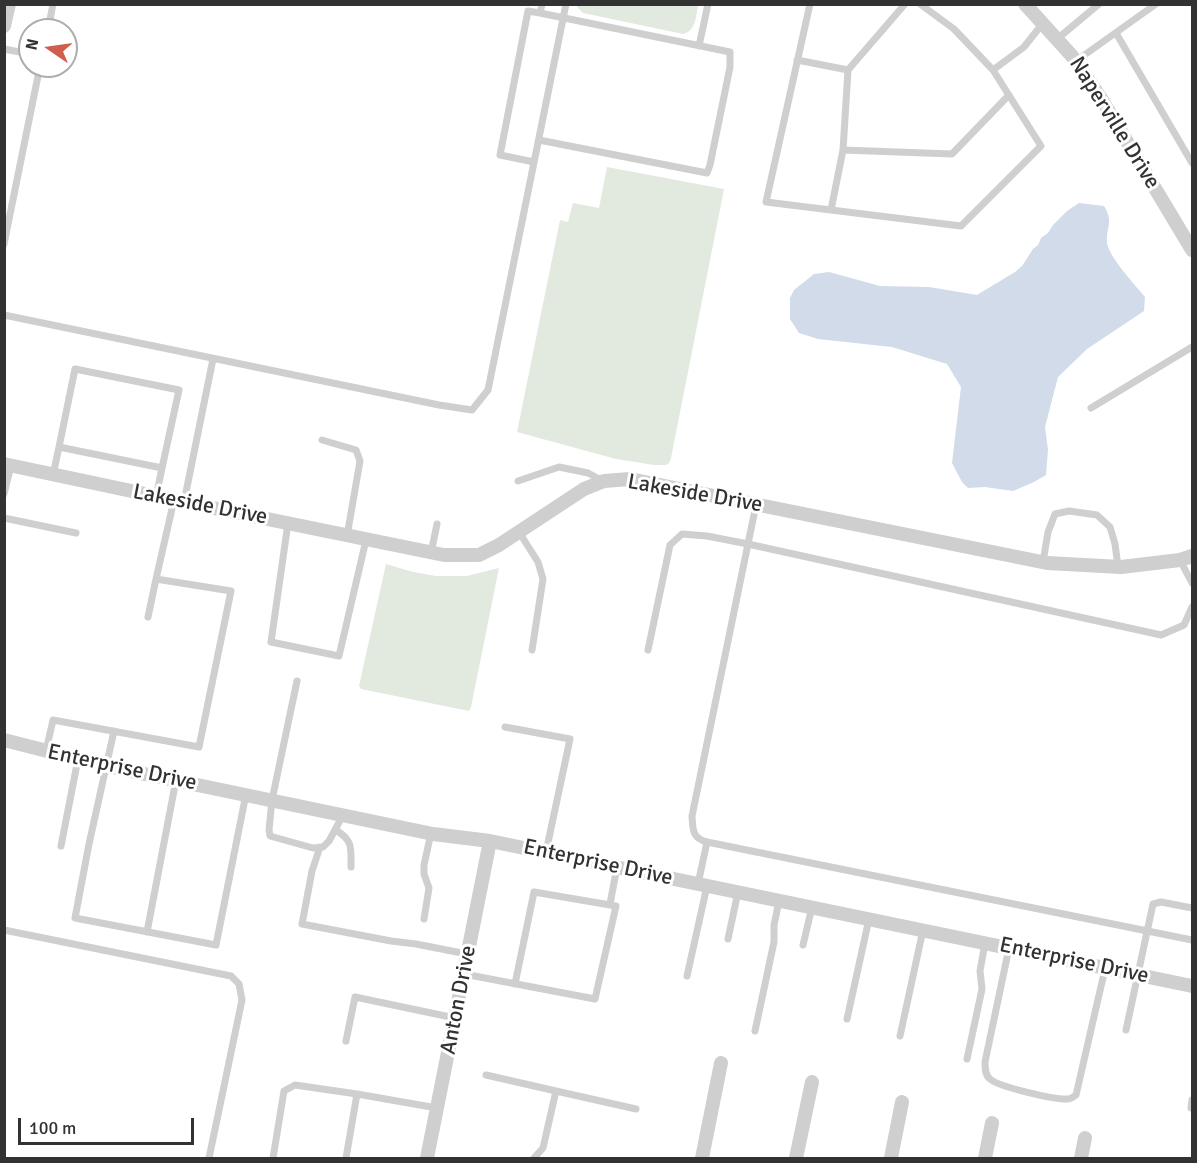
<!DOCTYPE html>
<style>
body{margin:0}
#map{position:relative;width:1197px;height:1163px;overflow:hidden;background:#fff;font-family:Signika,sans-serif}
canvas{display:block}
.frame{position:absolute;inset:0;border:6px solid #323232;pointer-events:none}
.north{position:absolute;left:18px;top:18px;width:60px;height:60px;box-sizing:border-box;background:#fff;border:2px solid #adadad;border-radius:50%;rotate:283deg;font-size:16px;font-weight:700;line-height:24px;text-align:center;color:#323232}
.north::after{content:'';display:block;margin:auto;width:21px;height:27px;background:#d15e4c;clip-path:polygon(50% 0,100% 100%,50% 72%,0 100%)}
.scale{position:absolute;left:18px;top:1118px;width:176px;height:27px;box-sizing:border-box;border:3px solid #323232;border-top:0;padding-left:8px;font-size:18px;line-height:21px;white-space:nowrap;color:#323232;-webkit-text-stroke:4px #fff;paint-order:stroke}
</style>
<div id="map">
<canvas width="1197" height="1163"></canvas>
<div class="frame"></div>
<div class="north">N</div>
<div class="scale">100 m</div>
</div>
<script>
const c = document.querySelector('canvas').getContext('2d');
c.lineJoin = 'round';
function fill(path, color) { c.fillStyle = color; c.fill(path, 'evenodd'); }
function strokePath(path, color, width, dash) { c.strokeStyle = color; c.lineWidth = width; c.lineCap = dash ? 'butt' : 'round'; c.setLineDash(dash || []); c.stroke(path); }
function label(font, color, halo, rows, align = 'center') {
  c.font = font + ' Signika,sans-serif'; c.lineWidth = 6; c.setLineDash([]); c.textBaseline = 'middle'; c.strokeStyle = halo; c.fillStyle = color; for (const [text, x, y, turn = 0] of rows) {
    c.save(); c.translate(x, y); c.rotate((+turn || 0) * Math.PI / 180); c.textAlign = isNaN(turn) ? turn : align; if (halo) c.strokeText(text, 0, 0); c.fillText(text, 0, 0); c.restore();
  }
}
const green = new Path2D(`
 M576,5H698C696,16 696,31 683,34L583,13L578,8Z
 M607,167L724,189L671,458L669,463L666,465H654L616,459L517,432L560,220L568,222L573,203L599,208Z
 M386,564L413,572L436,576H467L499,568L471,707L469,711L361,689L359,686Z`);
const water = new Path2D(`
 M1079,203L1104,206C1114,223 1106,226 1107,243C1109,257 1135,285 1145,297L1144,311L1087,349L1058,377L1045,427L1048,450L1046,475L1034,482L1013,491L985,487L968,488L962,482L952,463L961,387L947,364L892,347L818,339L799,333L790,319V298L794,290L814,274L829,272L880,286L929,287L977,295L1015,272L1022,266L1033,249L1038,245L1041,238L1048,233L1053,225L1067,211Z`);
const service = new Path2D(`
 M810,4L766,202L961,226L1041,146L993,70
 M905,4L848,70L843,150L952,154L1009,95
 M920,4L954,29L993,70L1024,47L1043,23
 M48,30L53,4
 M1116,33L1192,163
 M1057,39L1099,4
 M699,46L708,4
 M4,49L30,54
 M797,60L848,70
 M1076,61L1156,4
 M539,140L707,173L710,165L730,67V52L540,13
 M534,162L500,155L528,11L540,13L542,4
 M831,210L843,150
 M4,244L40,66
 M4,315L439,405L472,410L488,390L566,4
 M1091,408L1192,347
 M322,440L356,450L360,461L347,536
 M59,447L75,369L179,390L162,468
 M53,475L59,447L162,468L156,497
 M518,481L559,467L588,473L603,481
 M4,494L11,466
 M184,502L213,359
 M4,518L76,533
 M288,523L271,642L339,656L366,540
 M519,532L538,562L543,579L532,650
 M431,553L437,524
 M1180,560L1192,583
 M1043,562L1048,532L1055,514L1069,511L1097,515L1110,527L1115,544L1118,566
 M148,617L156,579
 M648,650L670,545L682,534L707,536L748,544L1161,635L1184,625L1192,607
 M297,681L272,800L269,830L270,836L313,848L323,847L329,841L343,815
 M505,727L570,739L546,852
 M114,731L89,844L75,918L216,945L246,794
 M46,751L53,720L199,747L231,591L156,579L174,500
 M336,830C353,841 351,847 351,867
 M707,842L1192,940
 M61,846L78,759
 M320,847L312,871L302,924L391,941L416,944L467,954
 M698,884L707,842C692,838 693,830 692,816L756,505
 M610,904L617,867
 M424,919L429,888L424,874V865L431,833
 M4,930L231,976L239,984L242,1000L209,1158
 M147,932L176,780
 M728,939L738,892
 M803,945L812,907
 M1009,948L985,1062C985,1068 985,1075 990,1079C999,1087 1055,1100 1068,1099C1071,1099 1073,1097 1076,1095L1105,969
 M464,974L595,999L616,906L534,892L515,984
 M687,976L707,886
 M847,1019L869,919
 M1126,1030L1153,904L1161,902L1192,908
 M755,1031L774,942V925L779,901
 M900,1036L923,930
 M346,1041L355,997L455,1018
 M967,1059L982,989L980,971L985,943
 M486,1075L556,1091L543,1148L534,1158
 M556,1091L636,1109
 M1191,1108L1192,1100
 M273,1158L284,1091L295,1085L357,1094L437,1108
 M346,1158L357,1094`);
const minor = new Path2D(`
 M1025,4L1072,56L1102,100L1192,250
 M4,26L9,4
 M4,464L174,500L444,555H479L499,545L584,489L604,481L630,479L1047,563L1121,567L1180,560L1192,556
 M4,740L106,766L433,834L490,841L1192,986
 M427,1158L490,841
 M702,1158L721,1063
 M796,1158L812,1082
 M891,1158L902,1102
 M985,1158L992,1123
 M1081,1158L1085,1138`);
const streetNames = [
 ["Naperville Drive",1114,123,58],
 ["Lakeside Drive",695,494,10],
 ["Lakeside Drive",200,505,11],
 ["Enterprise Drive",122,768,12],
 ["Enterprise Drive",598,863,12],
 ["Enterprise Drive",1074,961,12],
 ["Anton Drive",459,1000,-79]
];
fill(green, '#e2e9df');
fill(water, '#d1dbe9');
strokePath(service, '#cfcfcf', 7);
strokePath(minor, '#cfcfcf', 14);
label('22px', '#323232', '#fff', streetNames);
</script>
